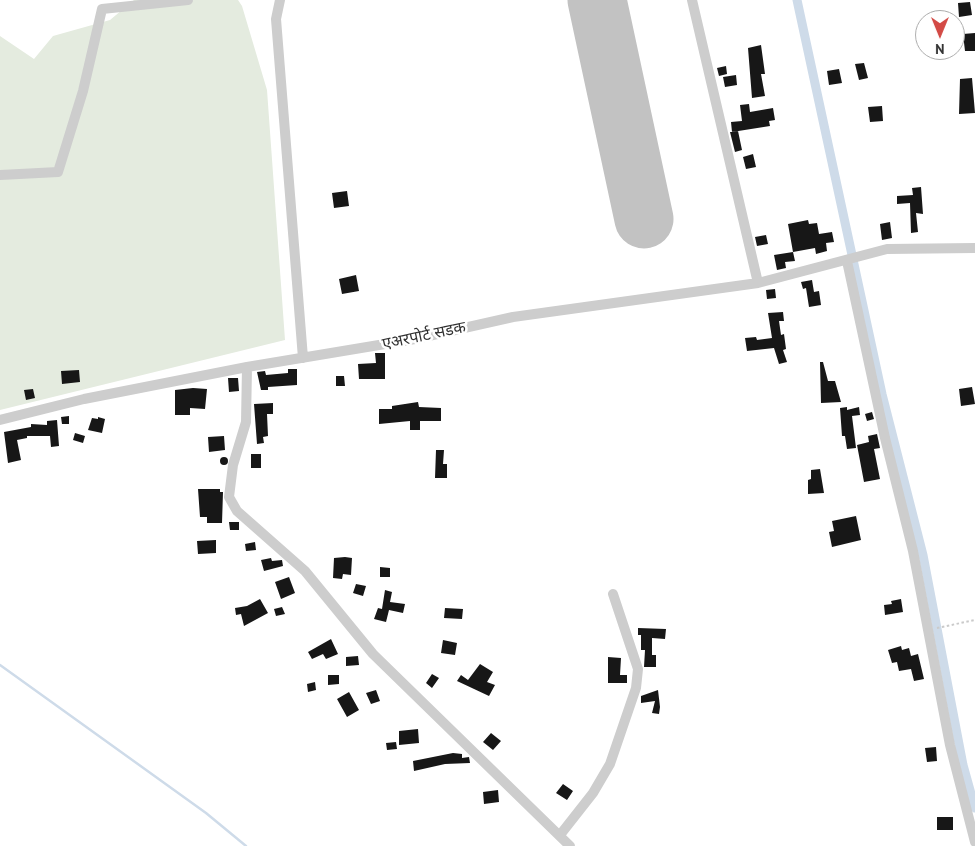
<!DOCTYPE html>
<meta charset="utf-8">
<style>
body{margin:0}
#map{position:relative;width:975px;height:846px;overflow:hidden;background:#fff;font-family:"PT Sans",sans-serif}
canvas{display:block}
.north{position:absolute;left:915px;top:10px;width:50px;height:50px;box-sizing:border-box;background:#fff;border:1px solid #acacac;border-radius:50%;rotate:180deg;font-size:14px;font-weight:700;line-height:20px;text-align:center;color:#303030}
.north::after{content:'';display:block;margin:auto;width:18px;height:22px;background:#d34a45;clip-path:polygon(50% 0,100% 100%,50% 72%,0 100%)}
</style>
<div id="map">
<canvas width="975" height="846"></canvas>
<div class="north">N</div>
</div>
<script>
const c = document.querySelector('canvas').getContext('2d');
c.lineJoin = 'round';
function fill(path, color) { c.fillStyle = color; c.fill(path, 'evenodd'); }
function strokePath(path, color, width, dash) { c.strokeStyle = color; c.lineWidth = width; c.lineCap = dash ? 'butt' : 'round'; c.setLineDash(dash || []); c.stroke(path); }
function label(font, color, halo, rows, align = 'center') {
  c.font = font + ' "PT Sans","Noto Sans Devanagari",sans-serif'; c.lineWidth = 5; c.setLineDash([]); c.textBaseline = 'middle'; c.strokeStyle = halo; c.fillStyle = color; for (const [text, x, y, turn = 0] of rows) {
    c.save(); c.translate(x, y); c.rotate((+turn || 0) * Math.PI / 180); c.textAlign = isNaN(turn) ? turn : align; if (halo) c.strokeText(text, 0, 0); c.fillText(text, 0, 0); c.restore();
  }
}
const green = new Path2D(`
 M134,0H238L242,6L267,90L285,340L0,410V36L34,59L53,36L110,20Z`);
const stream = new Path2D(`
 M0,665L206,813L246,846`);
const canal = new Path2D(`
 M797,0L882,394L923,555L963,765L975,808`);
const runway = new Path2D(`
 M597,0L644,219`);
const building = new Path2D(`
 M970,2L972,15L959,17L958,3Z
 M975,33V51H965L963,34Z
 M761,45L765,74H761L765,96L752,98L748,48Z
 M864,63L868,78L859,80L855,64Z
 M726,66L727,74L719,76L717,68Z
 M839,69L842,83L829,85L827,71Z
 M736,75L737,85L725,87L723,77Z
 M972,78L975,113L959,114L960,79Z
 M749,104L750,112L773,108L775,120L769,121L770,126L732,132L731,122L742,121L740,105Z
 M882,106L883,121L870,122L868,107Z
 M738,131L742,150L735,152L730,132Z
 M753,154L756,167L746,169L743,157Z
 M921,187L923,214L916,213L918,232L911,233L910,203L897,204V196L913,195L912,188Z
 M347,191L349,206L334,208L332,193Z
 M808,220L809,224L817,223L819,234L832,232L834,242L826,243L827,251L816,254L815,248L793,252L795,261L785,262L786,268L777,270L774,255L793,252L788,224Z
 M890,222L892,238L882,240L880,224Z
 M766,235L768,244L757,246L755,237Z
 M356,275L359,291L342,294L339,279Z
 M812,280L814,292L819,291L821,305L809,307L806,288L803,289L801,282Z
 M775,289L776,298L767,299L766,290Z
 M783,312L784,321H779L781,335L784,334L786,349L783,350L787,362L779,364L774,348L747,351L745,338L756,337L757,340L772,338L768,313Z
 M375,353H385V379H359L358,364L376,363Z
 M820,362H823L828,381H835L841,402L821,403Z
 M288,369H297V385L268,387V390H261L257,372L265,371L266,375L288,373Z
 M79,370L80,382L62,384L61,371Z
 M336,376H344L345,386H336Z
 M228,378H238L239,391L229,392Z
 M972,387L975,404L961,406L959,389Z
 M193,388L207,389L205,409L190,408V415H175V390Z
 M33,389L35,398L26,400L24,390Z
 M418,402L419,407L441,408V421H420V430H410V421L379,424V409H392V406Z
 M273,403V414H267L268,436L263,437L264,443L257,444L254,404Z
 M847,407V410L859,407L860,415L852,416L856,448L847,449L845,436H842L840,408Z
 M872,412L874,419L867,421L865,414Z
 M69,416V424H62L61,417Z
 M98,417L105,419L102,433L88,430L92,418L98,419Z
 M57,420L59,446L51,447L50,436H27V438L17,440L21,460L8,463L4,432L31,427V424L47,425V421Z
 M75,433L85,436L83,443L73,440Z
 M877,434L880,448L874,449L880,479L864,482L857,445L869,442L868,436Z
 M224,436L225,450L209,452L208,437Z
 M436,450H444L443,464H447V478H435Z
 M251,454H261V468H251Z
 M220 461a4 4 0 1 1 8 0a4 4 0 1 1-8 0Z
 M820,469L824,493L808,494V480L811,479V470Z
 M198,489H220V492H223L222,523H207V517H200Z
 M856,516L861,540L832,547L829,532L834,531L832,521Z
 M229,522H239V530H230Z
 M216,540V553L198,554L197,541Z
 M255,542L256,550L246,551L245,544Z
 M345,557L352,558L351,575L343,574L342,579L333,578L334,558Z
 M271,558L272,561L282,560L283,566L264,571L261,560Z
 M380,567L390,568V577H380Z
 M289,577L295,593L281,599L275,582Z
 M356,584L366,586L363,596L353,593Z
 M385,590L392,592L390,602L405,604L403,613L389,610L386,622L374,619L378,608L382,609Z
 M260,599L268,613L244,626L241,614L236,615L235,608L247,606Z
 M901,599L903,612L885,615L884,605L892,604L891,601Z
 M282,607L285,614L276,616L274,609Z
 M445,608L463,609L462,619L444,618Z
 M638,628L666,629L665,639L652,638V655H656V667H644L645,650H641V635H638Z
 M331,639L338,654L326,659L323,654L312,659L308,652Z
 M443,640L457,643L455,655L441,653Z
 M901,646L902,650L909,648L911,656L918,654L924,679L914,681L911,669L899,671L897,662L892,663L888,650Z
 M358,656L359,665L346,666V657Z
 M608,657L621,658L620,675H627V683H608Z
 M480,664L493,672L487,682L495,685L489,696L457,681L461,675L468,680Z
 M432,674L439,678L432,688L426,683Z
 M328,675H339V684L328,685Z
 M315,682L316,690L308,692L307,684Z
 M376,690L380,701L371,704L366,693Z
 M658,690L660,707L659,714L652,713L655,701L641,703V696Z
 M349,692L359,710L347,717L337,699Z
 M418,729L419,743L399,745V731Z
 M491,733L501,741L493,750L483,742Z
 M396,742L397,749L387,750L386,743Z
 M936,747L937,761L927,762L925,748Z
 M453,753L462,754V758L469,757L470,763L445,764L414,771L413,761Z
 M563,784L573,791L567,800L556,793Z
 M498,790L499,802L484,804L483,792Z
 M937,817H953V830H937Z`);
const path = new Path2D(`
 M937,628L975,620`);
const minor = new Path2D(`
 M280,0L276,19L303,358
 M692,0L758,283
 M0,175L58,172L83,91L102,9L188,0
 M847,261L885,438L913,551L950,745L975,842
 M247,367L246,422L233,465L229,497L237,511L305,571L373,654L570,846
 M0,420L84,399L247,367L415,339L513,317L758,283L887,249L975,248
 M560,835L593,793L610,764L636,688L638,669L613,594`);
const streetNames = [
 ["एअरपोर्ट सडक",424,336,-12]
];
fill(green, '#e4ebdf');
strokePath(stream, '#cedbe9', 2.5);
strokePath(canal, '#cedbe9', 9);
strokePath(runway, '#c2c2c2', 59);
fill(building, '#171717');
strokePath(path, '#cacaca', 2, [2.5, 2.5]);
strokePath(minor, '#cdcdcd', 10);
label('16px', '#303030', '#fff', streetNames);
</script>
